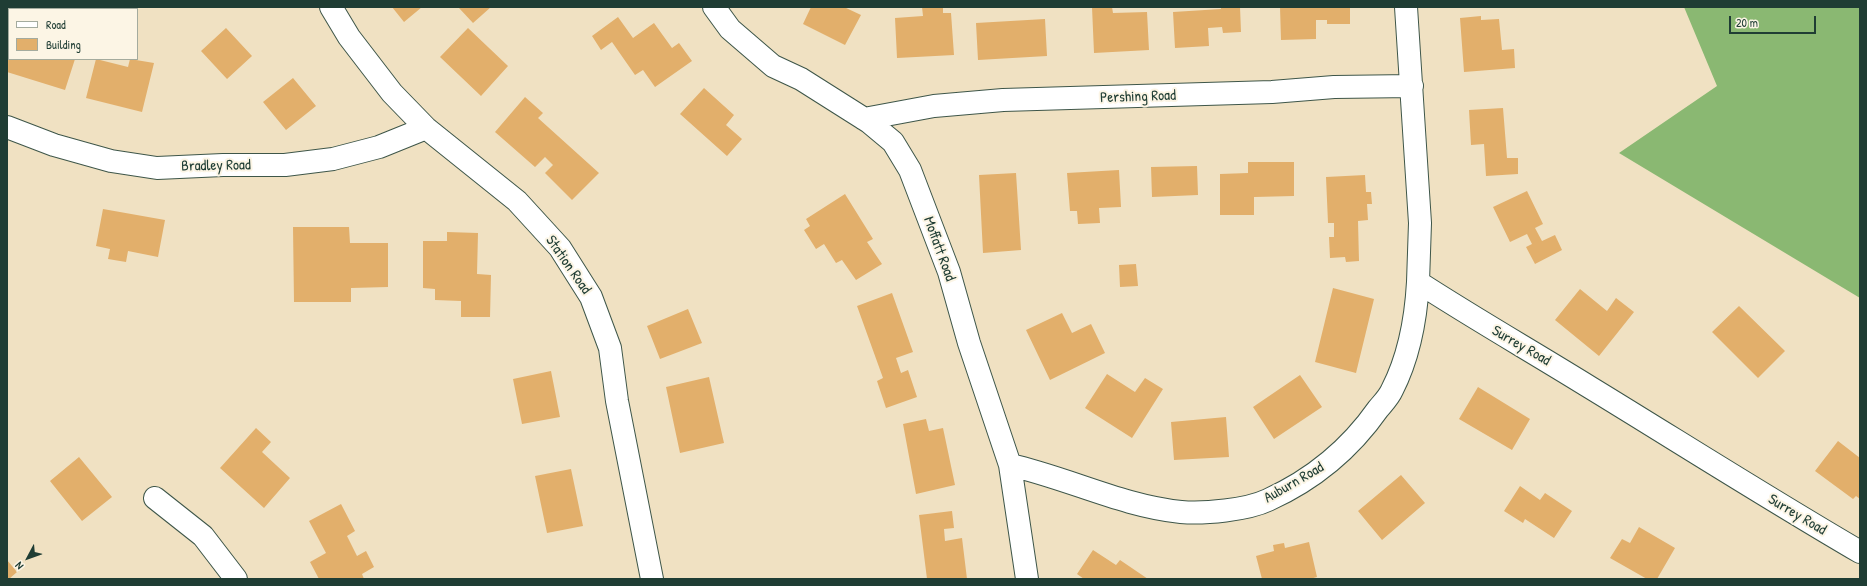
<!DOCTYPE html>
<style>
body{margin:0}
#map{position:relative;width:1867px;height:586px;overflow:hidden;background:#f0e1c2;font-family:"Patrick Hand",sans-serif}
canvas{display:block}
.frame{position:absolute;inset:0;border:8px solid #1f3d34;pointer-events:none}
.legend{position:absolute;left:8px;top:8px;width:130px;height:52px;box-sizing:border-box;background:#fcf5e5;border:1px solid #a4ab9e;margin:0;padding:5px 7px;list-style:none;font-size:12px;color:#1f3d34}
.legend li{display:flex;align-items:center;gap:8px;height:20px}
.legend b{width:20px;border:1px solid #a4ab9e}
.north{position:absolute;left:8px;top:538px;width:40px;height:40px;-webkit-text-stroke:3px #fcf5e5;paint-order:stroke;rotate:229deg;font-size:11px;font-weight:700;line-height:16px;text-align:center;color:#1f3d34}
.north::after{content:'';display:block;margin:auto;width:14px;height:18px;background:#1f3d34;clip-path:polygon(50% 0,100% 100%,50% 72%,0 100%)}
.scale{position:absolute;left:1729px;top:16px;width:87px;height:18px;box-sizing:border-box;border:2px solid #1f3d34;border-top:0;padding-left:5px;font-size:12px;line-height:14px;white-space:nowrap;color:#1f3d34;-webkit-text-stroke:3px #fcf5e5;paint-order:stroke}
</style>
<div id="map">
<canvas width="1867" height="586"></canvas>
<div class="frame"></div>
<ul class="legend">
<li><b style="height:5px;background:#fff"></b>Road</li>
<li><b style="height:11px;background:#e2af6b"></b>Building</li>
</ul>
<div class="north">N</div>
<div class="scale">20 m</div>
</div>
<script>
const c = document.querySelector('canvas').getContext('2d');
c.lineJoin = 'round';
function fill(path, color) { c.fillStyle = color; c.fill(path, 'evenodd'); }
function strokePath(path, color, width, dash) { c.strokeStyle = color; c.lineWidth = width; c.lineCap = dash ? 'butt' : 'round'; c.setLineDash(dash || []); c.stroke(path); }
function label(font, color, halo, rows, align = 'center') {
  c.font = font + ' "Patrick Hand",sans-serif'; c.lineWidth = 4; c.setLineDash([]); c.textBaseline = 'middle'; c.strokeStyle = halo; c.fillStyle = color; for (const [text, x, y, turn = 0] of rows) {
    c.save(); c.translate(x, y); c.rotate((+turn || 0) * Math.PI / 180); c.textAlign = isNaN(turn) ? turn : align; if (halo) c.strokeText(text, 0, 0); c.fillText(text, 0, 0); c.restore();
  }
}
const forest = new Path2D(`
 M1684,7H1860V298L1619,153L1717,86Z`);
const building = new Path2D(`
 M392,7H422L404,22Z
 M491,7L473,23L459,8L460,7Z
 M811,7H844L861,15L845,45L803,24Z
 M922,7H943V13H951L954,55L897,58L895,18L923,16Z
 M1092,7H1112L1113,13L1147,12L1149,50L1094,53Z
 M1221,7H1240L1241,32L1223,33L1222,27L1208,28L1209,46L1175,48L1173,12L1221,9Z
 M1280,7H1350V24H1327V20H1316V39L1281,40Z
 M1481,16V20L1499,19L1502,50L1514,49L1515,68L1464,72L1460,18Z
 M618,17L633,38L654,23L672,48L679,43L692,61L655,87L643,70L635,75L612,42L601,50L592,36Z
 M1045,19L1047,56L978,60L976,23Z
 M226,28L252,56L227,79L201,51Z
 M468,28L508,66L481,96L440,57Z
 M9,29V59H75L65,90L7,72V35Z
 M96,59L128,67L130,59L154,63L142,112L86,98Z
 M293,78L316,106L286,130L263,102Z
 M704,88L734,115L726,125L742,139L727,156L680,114Z
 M525,97L543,113L538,118L599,173L572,200L545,173L553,165L545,157L535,167L495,132Z
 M1503,108L1507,158H1518V174L1486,176L1484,144L1471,145L1469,110Z
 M1248,162H1294V196L1254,197V215H1220V174L1248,173Z
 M1197,166L1198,195L1152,197L1151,167Z
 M1119,170L1121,207L1099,208L1100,223L1078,224L1077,211H1070L1067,173Z
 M1016,173L1021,250L983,253L979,175Z
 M1365,175L1366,192H1371L1372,204H1367L1368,220L1358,221L1359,261L1346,262L1345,257L1330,258L1329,237H1334V223H1328L1326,177Z
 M1527,191L1543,224L1535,228L1542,241L1555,235L1562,250L1535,264L1526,247L1532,244L1527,234L1510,242L1493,207Z
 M845,194L873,239L867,242L882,264L856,280L842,260L836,263L824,244L816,249L804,230L810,226L806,219Z
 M103,209L165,220L158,257L128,251L126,262L108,259L110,249L96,246Z
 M293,227H349L350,243H388V287L351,288V302H294Z
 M447,232L478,233L477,274L491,275L490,317H461V301L435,300V289L423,288V241H447Z
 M1136,264L1138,286L1120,287L1119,265Z
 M1333,288L1374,299L1356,373L1315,362Z
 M1580,289L1607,311L1616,298L1634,312L1599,356L1555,320Z
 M892,293L913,352L896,358L901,373L908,370L917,397L886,408L877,381L883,378L857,306Z
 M1739,306L1785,351L1758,378L1712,332Z
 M688,309L702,343L660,359L647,326Z
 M1062,313L1072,333L1091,324L1105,353L1050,380L1026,330Z
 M551,371L560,417L522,424L513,379Z
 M1107,374L1135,392L1145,378L1163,389L1132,438L1085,408Z
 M1300,375L1322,407L1274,439L1253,407Z
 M709,377L724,443L680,453L666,387Z
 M1478,387L1530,419L1512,450L1459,419Z
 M1226,417L1229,457L1174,460L1171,422Z
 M926,419L929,431L943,428L955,485L916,494L903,424Z
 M256,428L271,442L262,452L290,478L264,508L220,468Z
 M1838,441L1860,458V499L1856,496L1853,499L1815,471Z
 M79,457L112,497L82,521L50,481Z
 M571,469L583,526L547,533L535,476Z
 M1401,475L1425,503L1382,540L1358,511Z
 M1520,486L1540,500L1545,493L1572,511L1554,538L1525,519L1523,523L1504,511Z
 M341,504L355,531L347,536L357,556L366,551L374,567L362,574L364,579H319L310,562L326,553L309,521Z
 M952,511L954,528L944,529L945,541L962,538L967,579H927L919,515Z
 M1639,527L1675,548L1657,579H1647L1610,558L1622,539L1630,543Z
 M1309,542L1317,577L1310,579H1262L1256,556L1274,551L1273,545L1284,543L1285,548Z
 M1093,550L1116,565L1120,560L1148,579H1084L1077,574Z
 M7,560L17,572L9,579H7Z`);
const street = new Path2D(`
 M331,7L349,37L392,93L426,128L517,201L560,248L591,297L610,348L617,401L652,579
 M714,7L730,29L773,66L801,79L869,122L893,142L910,170L949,272L969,343L1010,465L1027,579
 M1406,7L1420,223L1418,282C1475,319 1533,352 1591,388C1681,443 1769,499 1860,552
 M864,119L934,106L1003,100L1272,92L1334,87L1412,86
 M7,127L54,145L111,161L157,168L223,165H285L333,159L379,147L426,128
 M1010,465C1068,478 1122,506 1181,512C1204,514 1247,510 1268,500C1312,480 1350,449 1378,409C1383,403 1389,397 1392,390C1409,357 1416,318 1418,282
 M155,498L203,536L236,579`);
const streetNames = [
 ["Pershing Road",1138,97,-2],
 ["Bradley Road",216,166,-1],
 ["Moffatt Road",939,249,70],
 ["Station Road",568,265,55],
 ["Surrey Road",1521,346,30],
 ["Auburn Road",1294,483,-30],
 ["Surrey Road",1797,515,31]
];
fill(forest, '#8ab872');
fill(building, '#e2af6b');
strokePath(street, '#3e5649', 24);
strokePath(street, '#fff', 22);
label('15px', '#1f3d34', '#fcf5e5', streetNames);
</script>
